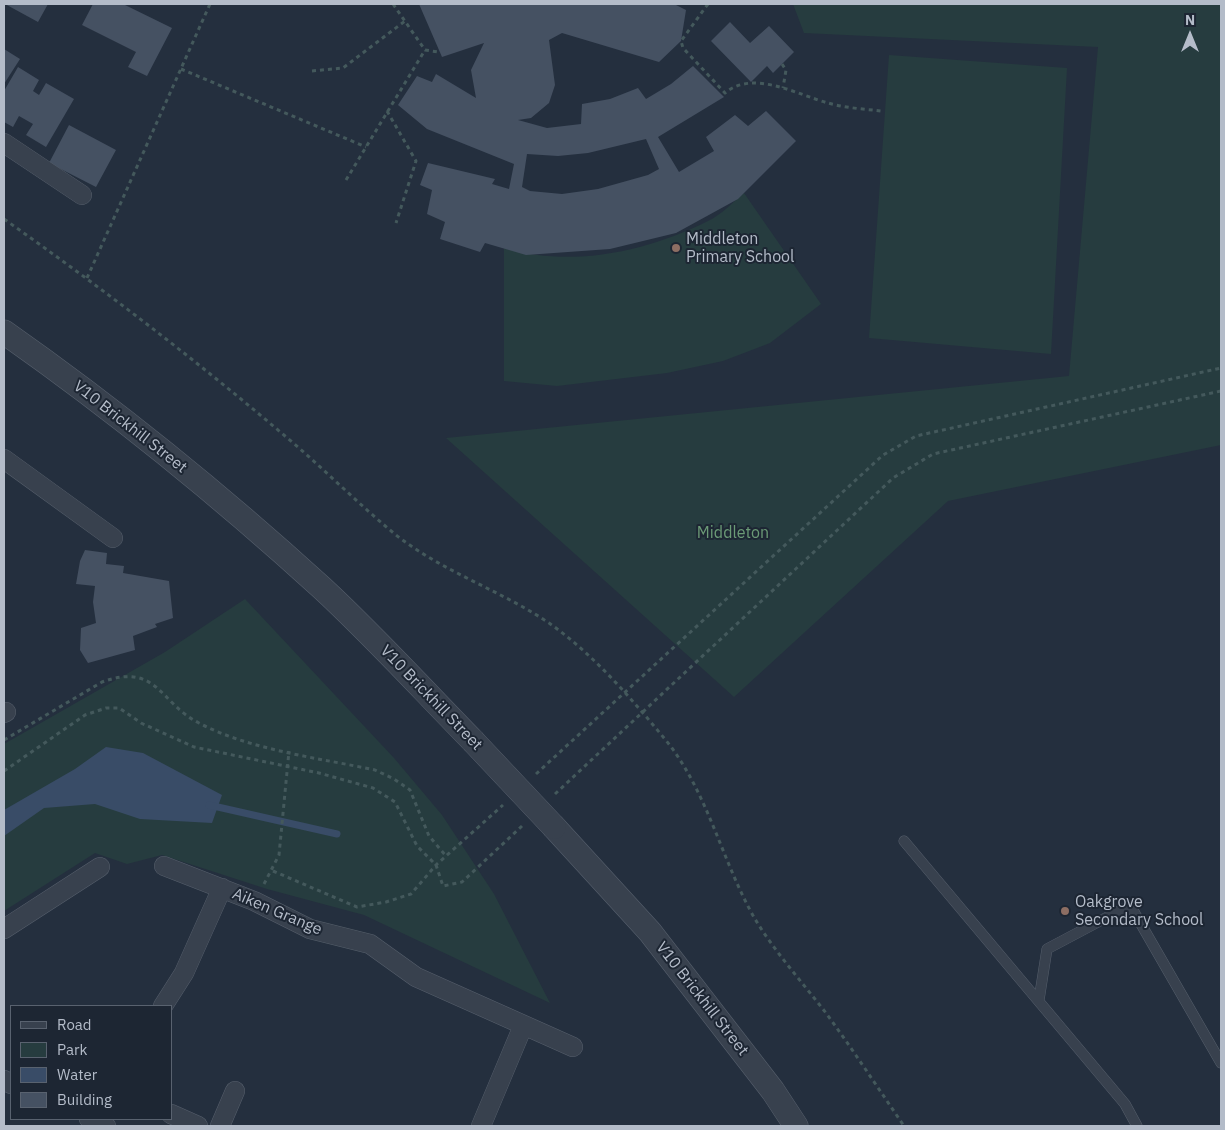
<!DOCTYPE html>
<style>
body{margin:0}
#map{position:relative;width:1225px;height:1130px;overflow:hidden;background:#242f3e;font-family:"IBM Plex Sans",sans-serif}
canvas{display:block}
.frame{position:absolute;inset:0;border:5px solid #b4bcc9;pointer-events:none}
.legend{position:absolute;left:10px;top:1005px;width:162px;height:115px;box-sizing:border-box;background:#1d2633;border:1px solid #59626f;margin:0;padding:6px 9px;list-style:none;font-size:15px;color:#b4bcc9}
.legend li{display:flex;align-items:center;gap:10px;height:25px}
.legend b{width:25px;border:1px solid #59626f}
.north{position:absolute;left:1165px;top:10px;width:50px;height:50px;-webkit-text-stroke:4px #1d2633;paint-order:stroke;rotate:0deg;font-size:14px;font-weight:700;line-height:20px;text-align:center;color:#b4bcc9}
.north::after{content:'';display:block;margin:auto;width:18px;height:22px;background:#b4bcc9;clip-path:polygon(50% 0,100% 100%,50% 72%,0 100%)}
</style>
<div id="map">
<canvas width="1225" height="1130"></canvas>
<div class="frame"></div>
<ul class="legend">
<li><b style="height:6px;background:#38414e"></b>Road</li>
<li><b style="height:14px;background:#263c3f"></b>Park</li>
<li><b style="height:14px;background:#394c67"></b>Water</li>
<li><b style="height:14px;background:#455162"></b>Building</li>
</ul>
<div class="north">N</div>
</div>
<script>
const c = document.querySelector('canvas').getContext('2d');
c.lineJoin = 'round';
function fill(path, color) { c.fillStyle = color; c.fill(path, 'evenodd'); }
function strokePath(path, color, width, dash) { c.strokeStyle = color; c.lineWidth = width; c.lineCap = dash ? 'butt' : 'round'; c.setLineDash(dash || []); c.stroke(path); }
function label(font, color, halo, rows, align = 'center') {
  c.font = font + ' "IBM Plex Sans",sans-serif'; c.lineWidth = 4; c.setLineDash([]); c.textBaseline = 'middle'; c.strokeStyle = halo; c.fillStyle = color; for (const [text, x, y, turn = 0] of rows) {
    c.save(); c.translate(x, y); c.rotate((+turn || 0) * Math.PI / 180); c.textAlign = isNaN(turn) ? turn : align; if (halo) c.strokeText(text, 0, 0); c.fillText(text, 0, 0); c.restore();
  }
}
const green = new Path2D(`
 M793,4H1221V445L948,501L734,697L446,438L1069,376L1098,47L804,33Z
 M889,55L1067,68L1051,354L869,338Z
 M744,193L821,304L770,343L723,361L667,373L557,386L504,381V248C572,268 646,252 708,221C721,215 733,202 744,193Z
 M245,599L394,758L442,815L494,894L550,1003L364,915L267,889L162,855L127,864L95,853L4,911V744L165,652Z`);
const water = new Path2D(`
 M106,747L143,753L222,795L212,823L140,819L95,804L44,808L4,836V810L75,769Z`);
const stream = new Path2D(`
 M209,805L337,834`);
const building = new Path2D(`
 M5,4H48L38,22Z
 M93,4H123L172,28L147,76L128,67L136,52L82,25Z
 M419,4H674L686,10L681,41L659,62L562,33L549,40L555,85L549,103L531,118L518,120L547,128L581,124L582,104L610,99L638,88L646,99L671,84L693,66L724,97L658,137L679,172L714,151L706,137L735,115L748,126L766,111L796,141L738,199L676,233L610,249L526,255L485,243L480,252L440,239L445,222L427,214L432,190L420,185L428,163L495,179L492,184L509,189L514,164L427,129L398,105L417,76L432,82L436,74L476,98L471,70L484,43L442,57ZM646,139L659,169L648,175L598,189L562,194L530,191L522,187L527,154L558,156L588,153Z
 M730,22L750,43L769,26L794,52L773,73L767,66L751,82L711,41Z
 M4,49L20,59L4,84Z
 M18,67L39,80L33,91L39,95L46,83L74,99L46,147L26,135L33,124L19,116L13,127L4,122V91Z
 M69,125L116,150L96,187L49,163Z
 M85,550L107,553L106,564L124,566L123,573L169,581L173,618L155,624L157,627L133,636L135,650L88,663L80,650L81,628L96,623L93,602L95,586L76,584L80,561Z`);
const path = new Path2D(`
 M393,4L425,50L438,52
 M708,4L681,41L683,48L725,93C753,69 798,95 828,103C845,108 864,109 881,111
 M782,64L786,70L783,88
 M181,69L366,147
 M312,71L343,68L405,21
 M387,111L416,161L396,223
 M346,180L425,50
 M4,219C106,291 204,366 299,448C331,476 362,507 396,535C443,572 500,590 549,623C593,654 630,697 664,738C708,791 721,860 755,919C775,952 802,982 826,1013C853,1050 878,1088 904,1126
 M87,278L210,4
 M4,740L102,682C158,662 159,703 199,723C250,750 319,758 375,770L394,779L410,790L429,836L446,856
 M4,771L85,715L106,708H119L141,723L194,747L319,773L373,788L395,802L417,846L436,865L443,886L462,882L522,826
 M536,774L883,455L916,436L1221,368
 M555,794L893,478L933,454L1221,391
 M273,871L357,907L386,902L411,894L436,865L503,805
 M264,884L279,855L289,751`);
const service = new Path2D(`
 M904,841L1125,1104L1137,1126
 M1039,1000L1047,949L1130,905L1221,1063`);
const minor = new Path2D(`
 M4,143L82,195
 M4,459L113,538
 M4,713L6,712
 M164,866L254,901L310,929L370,944L416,977L573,1047
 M4,929L100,867
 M163,1006L184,973L222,888
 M4,1080L11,1084
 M171,1114L198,1126
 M89,1119L106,1126
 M220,1126L235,1091
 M481,1126L523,1026`);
const tertiary = new Path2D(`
 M4,332C115,410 221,496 322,588C374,636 423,690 473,741
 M554,827L650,932L773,1091L796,1126`);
const tertiaryBridge = new Path2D(`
 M473,741L554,827`);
const markers = [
 [676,248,5,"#8d6e63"],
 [1065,911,5,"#8d6e63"]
];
const poiNames = [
 ["Middleton",686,239],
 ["Primary School",686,257],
 ["Oakgrove",1075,902],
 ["Secondary School",1075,920]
];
const streetNames = [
 ["V10 Brickhill Street",130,427,38],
 ["V10 Brickhill Street",431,698,46],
 ["Aiken Grange",277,912,23],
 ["V10 Brickhill Street",702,999,52]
];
const parkNames = [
 ["Middleton",733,533]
];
fill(green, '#263c3f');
fill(water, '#394c67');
strokePath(stream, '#394c67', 7);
fill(building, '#455162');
strokePath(service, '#565f6c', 11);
strokePath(minor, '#565f6c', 20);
strokePath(tertiary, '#565f6c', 25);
strokePath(path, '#44595c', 3, [4, 4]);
strokePath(service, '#38414e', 10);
strokePath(minor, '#38414e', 19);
strokePath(tertiary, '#38414e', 24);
strokePath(tertiaryBridge, '#565f6c', 25, []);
strokePath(tertiaryBridge, '#38414e', 24);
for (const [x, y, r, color] of markers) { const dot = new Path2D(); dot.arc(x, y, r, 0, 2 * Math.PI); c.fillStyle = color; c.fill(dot); strokePath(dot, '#1d2633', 2); }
label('16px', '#b4bcc9', '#1d2633', poiNames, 'left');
label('16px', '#b4bcc9', '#1d2633', streetNames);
label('16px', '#6b9a76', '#1d2633', parkNames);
</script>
